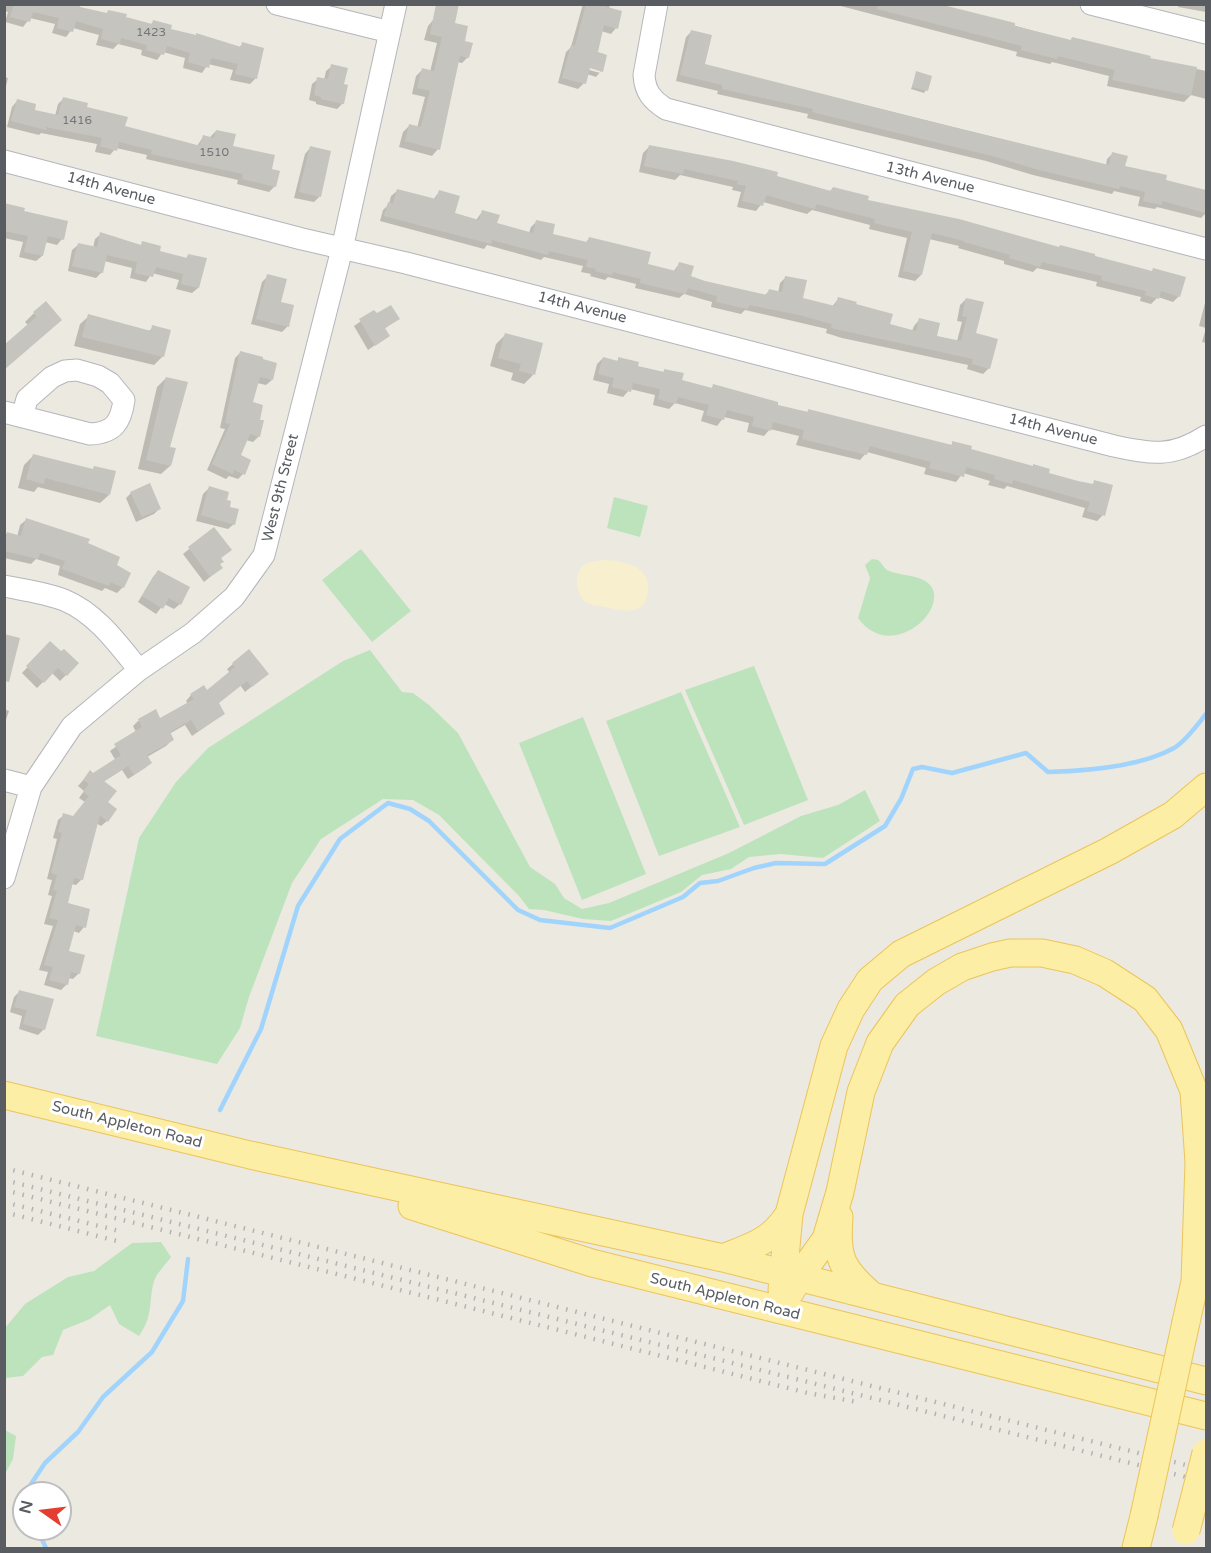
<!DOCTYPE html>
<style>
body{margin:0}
#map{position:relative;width:1211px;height:1553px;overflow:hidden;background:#ece9e0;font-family:"Varela Round",sans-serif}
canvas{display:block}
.frame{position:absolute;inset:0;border:6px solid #595d61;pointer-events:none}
.north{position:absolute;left:12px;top:1481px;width:60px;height:60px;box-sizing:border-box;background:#fff;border:2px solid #bdbec0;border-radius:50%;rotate:284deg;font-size:16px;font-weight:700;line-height:24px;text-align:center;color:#595d61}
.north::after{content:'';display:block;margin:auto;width:21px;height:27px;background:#e33e2f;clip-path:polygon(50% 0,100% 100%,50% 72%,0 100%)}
</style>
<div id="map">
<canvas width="1211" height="1553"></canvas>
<div class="frame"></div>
<div class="north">N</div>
</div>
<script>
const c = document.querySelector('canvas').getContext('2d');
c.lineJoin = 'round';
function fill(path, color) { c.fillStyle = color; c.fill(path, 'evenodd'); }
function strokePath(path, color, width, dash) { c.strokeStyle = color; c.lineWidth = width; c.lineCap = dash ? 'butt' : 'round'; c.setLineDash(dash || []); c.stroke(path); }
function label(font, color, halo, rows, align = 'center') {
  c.font = font + ' "Varela Round",sans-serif'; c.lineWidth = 6; c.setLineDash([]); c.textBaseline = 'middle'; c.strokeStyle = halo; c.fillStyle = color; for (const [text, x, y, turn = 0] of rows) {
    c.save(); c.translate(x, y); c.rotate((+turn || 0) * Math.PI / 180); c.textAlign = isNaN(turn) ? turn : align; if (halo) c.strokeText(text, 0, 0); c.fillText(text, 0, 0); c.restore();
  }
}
const green = new Path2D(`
 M614,497L648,506L640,537L607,528Z
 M361,549L411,611L372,642L322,580Z
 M872,559L878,560C882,563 884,568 887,570C899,576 917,574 928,583C954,606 892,665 858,618L870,578L865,565Z
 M370,650L402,692L413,693L429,705L458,733L530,867L555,884L564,898L582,909L609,903L729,853L801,816L838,805L865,790L880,821L823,858L781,854L749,857L731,869L702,875L681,892L611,921L583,919L544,910L529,909L519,896L439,815L413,800L383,799L321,839L292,883L249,997L240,1028L217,1064L96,1036L139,838L176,782L208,748L343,661Z
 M754,666L808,800L744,825L685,690Z
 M681,692L740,827L659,856L606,721Z
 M583,717L646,874L582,900L519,743Z
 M161,1242L171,1257C166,1264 157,1273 154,1281C148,1303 154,1314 139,1336L119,1324L110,1305L90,1319L63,1330L53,1355L42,1357L23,1376L5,1378V1328L25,1304L68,1277L94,1271L132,1243Z
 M5,1430L16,1436L13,1459L5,1474Z`);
const sand = new Path2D(`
 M605,560C624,561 651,566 648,591C646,617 623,611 605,607C600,606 592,606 587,603C576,596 573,575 583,566C589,561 598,561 605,560Z`);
const shadow = new Path2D(`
 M4,4H78V8L105,15L109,11L124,19L150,25L153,22L169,30L239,48L242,44L263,49L255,79L250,84L230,80L233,70L208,64L202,73L183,68L185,58L163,52L157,60L141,55L142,50L118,44L113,49L96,45L99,35L73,28L66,37L52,33L55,24L30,18L23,27L5,22L8,12L4,11Z
 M583,4H610L609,9L616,28L611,34L601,31L596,53L601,71L596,77L587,74L584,83L578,89L558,83L566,52L571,47ZM583,65L600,70V73L582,68Z
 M833,4H937L1070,41L1072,38L1148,59L1197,69L1206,71V99L1191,95L1184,102L1107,86L1109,76L1052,62L1050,64L1016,56L1017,52Z
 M1179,4H1206V12L1178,7Z
 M434,19L453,24L463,42L468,57L462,63L457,62L438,149L432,156L399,147L403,132L409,126L417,128L425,97L412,94L416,76L422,70L430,72L437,43L424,40L428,26Z
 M692,31L704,65L1106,165L1107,159L1113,153L1123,168L1206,192V213L1201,218L1157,207L1155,209L1138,206L1140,197L1114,191L1112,194L1033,175L986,161L807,118L808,114L717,94L718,91L676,81L686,37Z
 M332,66L342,85L343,103L337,109L316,104V102L309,100L312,84L318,79L324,80L326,71Z
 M917,73L926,90L924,93L911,89Z
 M4,77L8,78L4,94Z
 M63,99L123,127L197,146L203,137H210L216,131L232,147L270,170L275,186L269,192L237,184L238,180L146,159L147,155L116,148L110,155L95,152L97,144L41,133L39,135L7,127L12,107L17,101L33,111L55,116L58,104Z
 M649,147L829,192L833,188L866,201L1093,257L1179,296L1173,302L1158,297L1151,304L1140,301L1141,297L1096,286L1097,282L1037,268L1033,272L1004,264V261L958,248L959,246L929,239L921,275L915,281L898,277L907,238L869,229L870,225L812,210L807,214L763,202L756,211L737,207L741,192L732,190L733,187L680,175L675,180L639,172L643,153Z
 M310,148L320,196L314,202L294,198L305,154Z
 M397,191L433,200L439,192L453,214L476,220L482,212L495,224L529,233L531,227L536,222L551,236L585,243L589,239L646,265L673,272L679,264L689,276L705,282L764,296L769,291L778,293L780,283L786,277L801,299L832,307L838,299L854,305L888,325L912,331L914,326L919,320L935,337L957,341L962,322L957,321L960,305L966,299L975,334L989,368L983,374L967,369L968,365L842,338L826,333L827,329L793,321L745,310L741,314L711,307L712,302L684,294L679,298L635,288L636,284L608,277L605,280L590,276L591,274L581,272L583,266L544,257L541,260L487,245L484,249L380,221L383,210L389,204L391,196Z
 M4,206L22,212L62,239L57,245L45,242L42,256L36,261L19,257L23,242L4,238Z
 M101,234L140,246L143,243L158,252L185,259L189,255L198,288L192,293L176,289L179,280L152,273L146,282L130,278L132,268L104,261L102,272L96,278L68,271L72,250L78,245L93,248L95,239Z
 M268,276L288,326L282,332L251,324L262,282Z
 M1206,299V343L1202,342L1206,328L1199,326Z
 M374,312L376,316L398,319L384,329L388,336L368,350L354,326Z
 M34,313L51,329L29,326L25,322Z
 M89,316L148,332L153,327L163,356L154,365L74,346L80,324Z
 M505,335L533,375L524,384L511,380L513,373L490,366L496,344Z
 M240,353L272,380L266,385L257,383L252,404L258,421L259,436L253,442L246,440L239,456L243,474L238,479L229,476L226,479L207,470L225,429L220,428L235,358Z
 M603,358L616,362L619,359L636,367L662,373L665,370L680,381L710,389L714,386L776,406L806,413L809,410L950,446L953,443L969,451L1047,474L1091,486L1095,482L1103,515L1097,521L1082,517L1085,508L1007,486L1004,489L988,485L990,481L963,473L956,482L924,474L926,468L867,452L860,460L796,445L799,436L770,429L764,436L747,432L749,423L724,417L717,426L701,421L704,411L675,403L669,409L653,405L655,395L630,389L623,397L607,393L609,384L593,380L597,364Z
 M166,378L170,466L161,474L138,469L157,387Z
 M33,456L109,495L100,503L38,487L34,492L18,488L24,465Z
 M209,488L225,501L234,524L228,529L196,521L203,494Z
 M131,493L159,509L154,514L136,522L126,498Z
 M26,520L86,544L115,566L123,587L117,593L105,588L102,591L58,575L60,566L36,559L31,564L4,558V533L17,537L20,525Z
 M214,529L230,550L220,559L215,573L204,582L183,554Z
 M158,571L180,604L174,609L164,604L156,614L138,602L153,577Z
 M50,643L77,664L60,681L52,673L37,688L22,673Z
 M233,664L261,679L245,692L240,685L217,704L224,714L192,736L185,725L169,734L172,740L166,746L147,757L151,763L145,768L128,779L122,770L103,782L107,821L101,826L96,823L82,879L76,885L71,884L66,904L84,927L79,933L73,931L67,952L79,973L73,979L68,978L67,984L61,990L44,985L48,972L39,970L53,926L44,924L52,896L48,895L52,880L47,879L57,839L53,838L58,820L64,815L73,817L85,802L79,798L84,791L78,786L85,778L116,761L110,751L136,732L133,726L138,721L155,711L160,720L188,704L186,701L191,695L207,692L230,673L227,669Z
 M4,709L9,711L4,726Z
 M20,991L44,1029L38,1035L19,1029L22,1016L10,1012L14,997Z`);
const stream = new Path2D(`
 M220,1110L261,1029L298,906L340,839L388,803L410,809L429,821L518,910L540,920L610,928L683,897L700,883L718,881L754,868L776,863L825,864L885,826L901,799L913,769L922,767L952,773L1026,753L1048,772C1086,771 1140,767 1174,748C1186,741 1197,725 1206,714
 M31,1493V1484L45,1463L78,1432L103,1397L152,1352L183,1301L188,1259
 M37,1529L46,1548`);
const building = new Path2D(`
 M14,4H80V7L107,13L108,10L127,14L126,17L152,24L153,20L172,25L171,29L196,35V33L241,47L242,42L264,48L257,79L235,74L238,64L211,58L209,68L188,62L190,53L167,46L164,55L146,50L147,45L121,38L120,44L101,39L103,29L76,21L73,32L57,28L59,18L33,12L30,22L10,17Z
 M436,4H459L455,23L468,26L465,41L473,43L469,58L460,56L440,150L405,141L409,124L421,127L430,91L417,88L422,68L434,71L442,37L430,34Z
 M586,4H596L622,11L618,29L604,25L598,52L607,55L603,72L590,68L586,84L562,78L571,45L575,46Z
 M878,4H939L1015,23V26L1071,40L1072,37L1151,56L1150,58L1197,67L1191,96L1112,80L1115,70L1058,56L1057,59L1021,50L1022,46L877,9Z
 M691,30L712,35L705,64L941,124L1109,165L1112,152L1128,156L1125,166L1167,175L1166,180L1206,190V213L1162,201V205L1143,201L1145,192L1120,186L1119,189L1039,170L992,156L812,112L813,109L722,89V85L680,75Z
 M331,64L348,68L344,84L348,85L344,104L321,99V97L314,95L317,77L328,79Z
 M916,71L932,76L928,91L912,87Z
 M63,97L88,103L87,107L128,117L125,126L197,145H200L203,135L214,138L216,130L236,134L233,146L275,155L272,169L280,171L276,187L242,179L243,174L151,154L152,150L119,142L117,151L100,146L102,138L46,127V130L11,121L17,99L36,104L35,110L58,115Z
 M649,145L733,161L778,172L777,176L831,191L833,187L869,196L868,200L959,219L1059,247L1060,245L1095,254V256L1152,271L1153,268L1186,277L1180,297L1161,291L1159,299L1145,295L1146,291L1101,280L1102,276L1042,262L1040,267L1009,258L1010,255L964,242V241L932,233L922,275L903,271L912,232L874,223L875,219L816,204L815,209L766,195L763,206L742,201L746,186L737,184L738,181L684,169L683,174L644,166Z
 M310,146L331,151L321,197L299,192Z
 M397,189L436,199L439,190L460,196L455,213L479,220L482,210L500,215L497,223L533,233L536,220L555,224L553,234L587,242L589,237L651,252L648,264L676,271L679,262L694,266L691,276L705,281L767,295L769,289L782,292L785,276L807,280L803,298L835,306L838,297L857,302L856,304L893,314L890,324L916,331L919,318L940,323L937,336L961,341L967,317L962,316L966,298L984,302L976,333L998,339L990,369L972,364L973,359L849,332L831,328L832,324L799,315L749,305L748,309L716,302L717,296L688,288L686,294L640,283L641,279L613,272L612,275L595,271L596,269L586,267L588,260L549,251L548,255L492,240L491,244L384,216L388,202L393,204Z
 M4,203L25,208L24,211L68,221L64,240L48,236L43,256L24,252L28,236L4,231Z
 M100,232L141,245L142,241L161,246L160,251L187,258L188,254L207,258L199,288L181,284L183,274L156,267L153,277L135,273L137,262L107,255L103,273L72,266L78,243L97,247Z
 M267,274L287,279L281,302L294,305L289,327L256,319Z
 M46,301L62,320L4,370V345L37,316L33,312Z
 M391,305L400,319L385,328L390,336L375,346L359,319L374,310L377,313Z
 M88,314L151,331L152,325L171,330L164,357L82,337Z
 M505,333L543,343L535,375L519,371L521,364L498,358Z
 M240,351L263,357V359L277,363L273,380L260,377L253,402L263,405L260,420H264L260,437L250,434L241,455L251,460L245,475L234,470L233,474L212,464L230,424L225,423Z
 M603,357L618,361V357L639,362L638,366L664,372V369L684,373L682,380L712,388L713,384L778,402V405L808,412V409L952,445V441L972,446L971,449L1033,466V464L1050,469L1049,473L1078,481L1093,484L1094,480L1113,485L1105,516L1087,511L1090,502L1013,480L1012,484L994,479L995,475L966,467L964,477L929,468L931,462L870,446L867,455L802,439L804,430L773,422L771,431L752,426L754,417L727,410L724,420L706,415L709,405L678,397L676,404L658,399L660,389L633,383L631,392L612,387L614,378L598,374Z
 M166,377L188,382L170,447L176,448L171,466L146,460Z
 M33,454L93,469L94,466L116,471L110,495L45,478L44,484L26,479Z
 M150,483L161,509L142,517L130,492Z
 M209,486L229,492L227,500L231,501L230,507L239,509L235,525L201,515Z
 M26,518L90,539L88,543L120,557L117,565L131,573L124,588L110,582L109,586L62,569L65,561L40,553L38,559L4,551L7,532L21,536Z
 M214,527L232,550L221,558L224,562L220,564L223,568L210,577L188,547Z
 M158,570L190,587L181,605L169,598L163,609L142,596Z
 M4,634L20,638L9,682L4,681Z
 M50,641L61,651L64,649L79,663L67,676L58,668L44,683L26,666Z
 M249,649L269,674L252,687L247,681L219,703L225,714L198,731L191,720L170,732L174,740L147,755L152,763L134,775L128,766L104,781L117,791L108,802L117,809L108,822L100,815L83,880L74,878L68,903L90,909L86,928L76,925L69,951L85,955L80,974L71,972L68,985L49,980L53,967L44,965L58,920L49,918L57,891L53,890L57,875L51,873L62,833L58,832L63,813L73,816L89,796L83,792L89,784L83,780L90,770L93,773L121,755L114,744L142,727L138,719L156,709L160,718L194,699L190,694L204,685L207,690L235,667L232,663Z
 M19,990L54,999L45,1030L23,1024L27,1010L14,1007Z`);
const minor = new Path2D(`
 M277,4L390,32
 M657,4L644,75C645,92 652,100 666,109L1206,249
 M1091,4L1206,33
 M4,161L302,239L406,263L1114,446C1152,454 1172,458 1206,436
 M4,412L90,434C114,433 121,422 124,400L110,383L98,376L77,370L65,371L52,377L27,399L22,417
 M4,586C24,590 46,593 64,600C96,613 118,644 139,670
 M4,780L31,787
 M4,878L31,787L72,726L139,670L193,633L234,597L264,555L342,249L396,4`);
const major = new Path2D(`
 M4,1095L250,1155L723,1258L1206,1381
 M412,1206L592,1263L1206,1416
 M839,1217C836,1256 840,1268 870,1294
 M723,1258C753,1246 771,1242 789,1214
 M782,1290L789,1214L834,1046L851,1009L870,980L901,954L1109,851L1173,815L1206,787
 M791,1291L798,1278L826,1239L840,1192L861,1092L880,1043L907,1005L936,982L962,967L992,957L1010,953H1042L1075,960L1105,973L1145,999L1169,1030L1194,1091L1199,1162L1195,1282
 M1186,1322L1199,1264
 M1136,1548L1144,1516`);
const rail = new Path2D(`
 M4,1168L1206,1470
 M4,1180L1206,1482
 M4,1190L808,1393L857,1402
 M4,1202L119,1231
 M4,1212L117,1241`);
const majorBridge = new Path2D(`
 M1144,1516L1186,1322
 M1186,1531L1206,1453`);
const numberNames = [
 ["1423",151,33],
 ["1416",77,121],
 ["1510",214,153]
];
const streetNames = [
 ["13th Avenue",930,178,14],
 ["14th Avenue",111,189,15],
 ["14th Avenue",582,308,14],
 ["14th Avenue",1053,430,14],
 ["West 9th Street",281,488,-76],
 ["South Appleton Road",127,1125,14],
 ["South Appleton Road",725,1297,14]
];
fill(green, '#bde3bd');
fill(sand, '#f8efcf');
fill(shadow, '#0003');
strokePath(stream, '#a0d4fc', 4.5);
fill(building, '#c6c4be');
strokePath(minor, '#b3b6bb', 23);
strokePath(major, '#ecc459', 29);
strokePath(minor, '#fff', 21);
strokePath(major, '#fceea5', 27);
strokePath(rail, '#b2b3b3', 4.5, [1.5, 8]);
strokePath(majorBridge, '#ecc459', 29, []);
strokePath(majorBridge, '#fceea5', 27);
label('12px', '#747778', null, numberNames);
label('15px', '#595d61', '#fff', streetNames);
</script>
